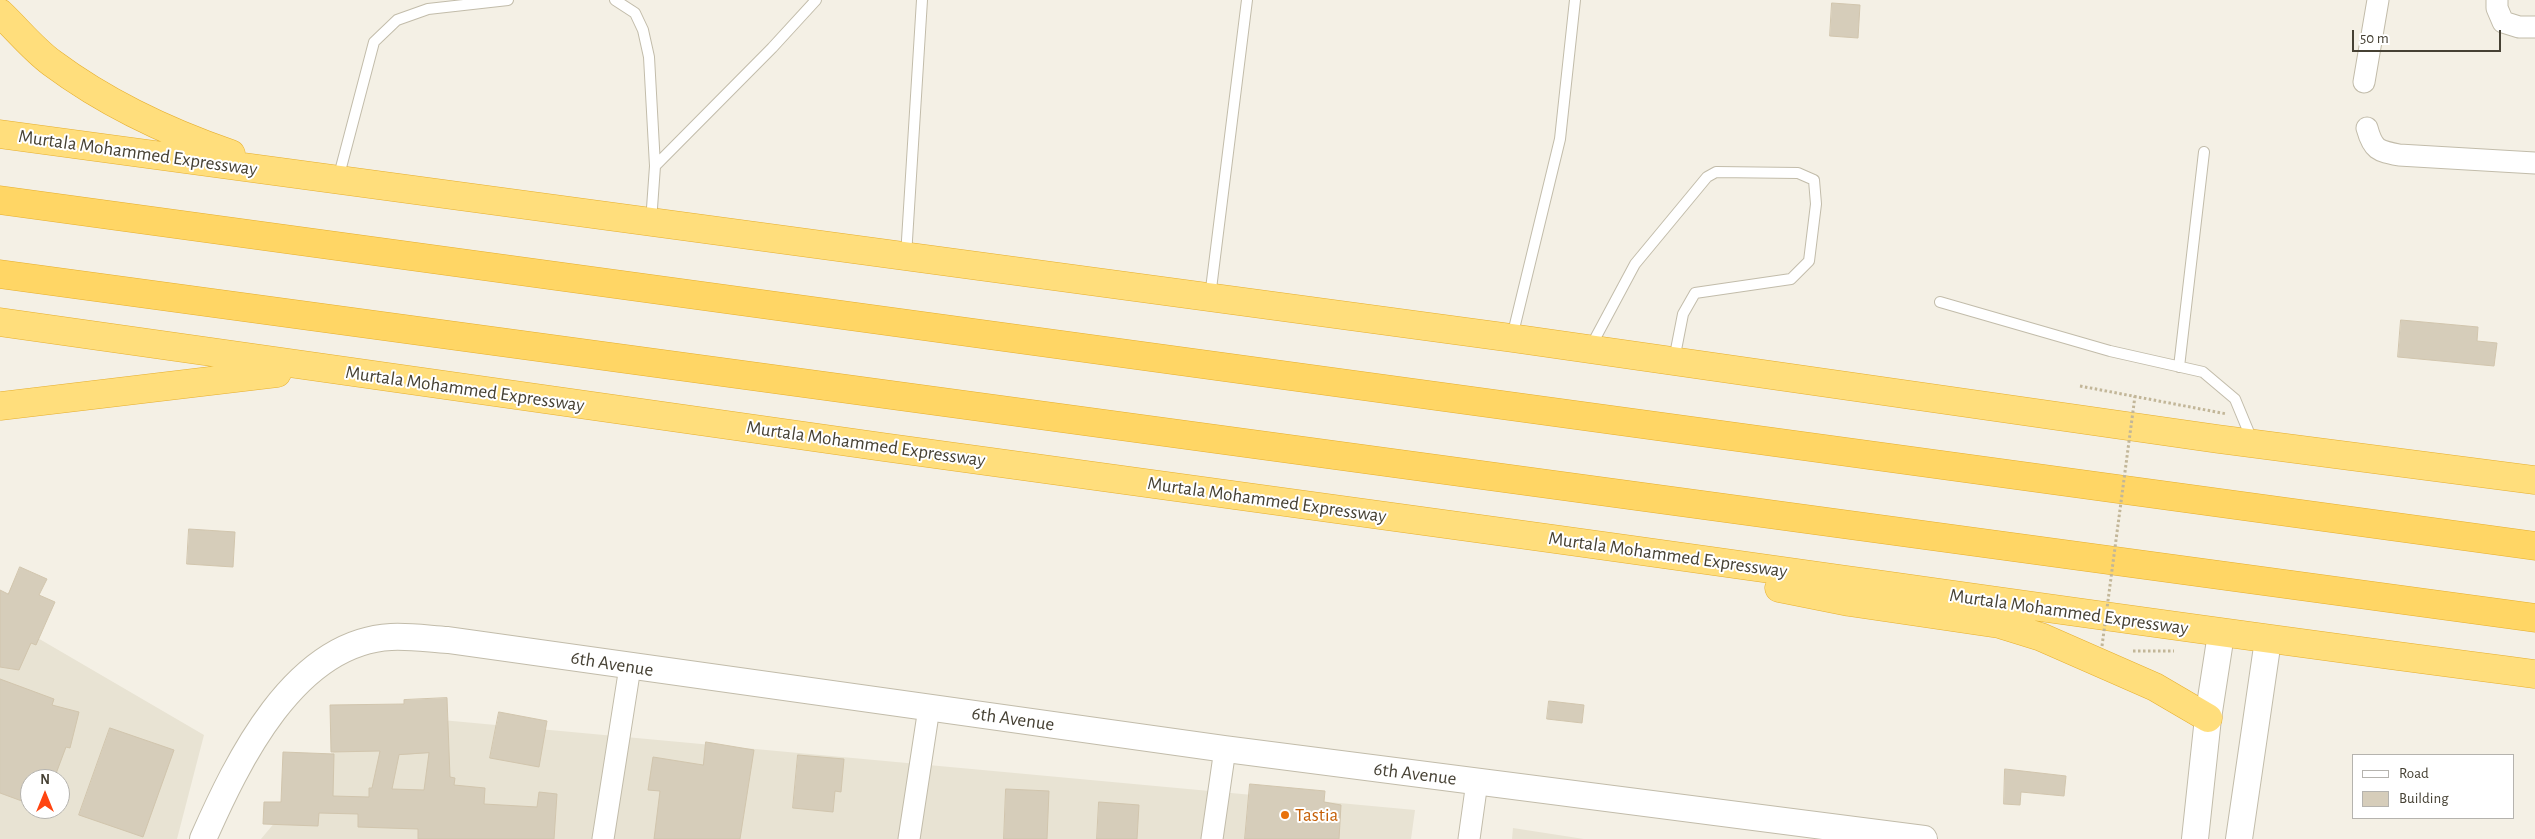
<!DOCTYPE html>
<style>
body{margin:0}
#map{position:relative;width:2535px;height:839px;overflow:hidden;background:#f4f0e5;font-family:"Alegreya Sans",sans-serif}
canvas{display:block}
.legend{position:absolute;left:2352px;top:754px;width:162px;height:65px;box-sizing:border-box;background:#fff;border:1px solid #b5b3ae;margin:0;padding:6px 9px;list-style:none;font-size:15px;color:#464134}
.legend li{display:flex;align-items:center;gap:10px;height:25px}
.legend b{width:25px;border:1px solid #b5b3ae}
.north{position:absolute;left:20px;top:769px;width:50px;height:50px;box-sizing:border-box;background:#fff;border:1px solid #b5b3ae;border-radius:50%;rotate:0deg;font-size:14px;font-weight:700;line-height:20px;text-align:center;color:#464134}
.north::after{content:'';display:block;margin:auto;width:18px;height:22px;background:#ff4511;clip-path:polygon(50% 0,100% 100%,50% 72%,0 100%)}
.scale{position:absolute;left:2352px;top:30px;width:149px;height:22px;box-sizing:border-box;border:2px solid #464134;border-top:0;padding-left:6px;font-size:15px;line-height:18px;white-space:nowrap;color:#464134;-webkit-text-stroke:4px #fff;paint-order:stroke}
</style>
<div id="map">
<canvas width="2535" height="839"></canvas>
<ul class="legend">
<li><b style="height:6px;background:#fff"></b>Road</li>
<li><b style="height:14px;background:#d6cdba"></b>Building</li>
</ul>
<div class="north">N</div>
<div class="scale">50 m</div>
</div>
<script>
const c = document.querySelector('canvas').getContext('2d');
c.lineJoin = 'round';
function fill(path, color) { c.fillStyle = color; c.fill(path, 'evenodd'); }
function strokePath(path, color, width, dash) { c.strokeStyle = color; c.lineWidth = width; c.lineCap = dash ? 'butt' : 'round'; c.setLineDash(dash || []); c.stroke(path); }
function label(font, color, halo, rows, align = 'center') {
  c.font = font + ' "Alegreya Sans",sans-serif'; c.lineWidth = 4; c.setLineDash([]); c.textBaseline = 'middle'; c.strokeStyle = halo; c.fillStyle = color; for (const [text, x, y, turn = 0] of rows) {
    c.save(); c.translate(x, y); c.rotate((+turn || 0) * Math.PI / 180); c.textAlign = isNaN(turn) ? turn : align; if (halo) c.strokeText(text, 0, 0); c.fillText(text, 0, 0); c.restore();
  }
}
const residential = new Path2D(`
 M0,616L204,735L177,839H0ZM30,779H60V809H30Z
 M366,713L1415,810L1411,839H261Z
 M1513,828L1584,839H1512Z`);
const building = new Path2D(`
 M1832,3L1860,5L1858,38L1830,36Z
 M2401,320L2478,327L2477,341L2497,343L2494,366L2398,357Z
 M189,529L235,532L233,567L187,564Z
 M20,567L47,579L39,595L55,602L36,645L31,643L19,670L0,667V590L8,594Z
 M0,679L54,699L52,705L79,712L70,748L66,747L54,779H30V804L0,793Z
 M447,698L450,777L455,778L454,785L485,788L484,804L537,807L539,792L557,794L554,839H418V829L358,827V814L319,813L318,826L263,824L264,802H281L283,752L334,754L333,796L369,797V788H372L380,751L331,752L330,705L404,704V700ZM429,753L424,790L392,789L399,755Z
 M1549,701L1584,705L1582,723L1547,719Z
 M499,712L547,721L539,767L490,758Z
 M110,728L174,750L143,837L79,815Z
 M706,742L754,750L740,839H654L660,791L648,790L653,757L703,765Z
 M798,755L844,759L841,792L835,791L833,812L793,808Z
 M2005,769L2066,776L2064,796L2021,792L2020,805L2004,804Z
 M1250,784L1325,791L1324,802L1341,805L1339,839H1245Z
 M1006,789L1049,791L1047,839H1004Z
 M1099,802L1139,805L1137,839H1097Z`);
const path = new Path2D(`
 M2080,386L2227,414
 M2133,651H2174`);
const service = new Path2D(`
 M615,0L635,13L643,30L649,57L655,166L651,222
 M655,166L772,48L816,0
 M338,179L374,42L397,20L428,9L508,0
 M906,256L922,0
 M1210,297L1247,0
 M1940,302L2110,351L2203,372L2235,399L2252,440
 M1512,337L1560,139L1575,0
 M1590,348L1635,264L1707,177L1716,172L1798,173L1814,180L1816,204L1809,261L1791,279L1695,293L1683,314L1674,360
 M2179,367L2204,152`);
const minor = new Path2D(`
 M2497,0V8L2503,22L2519,27H2535
 M2364,82L2378,0
 M2367,128C2373,150 2378,151 2399,155L2535,163
 M603,839L630,667
 M909,839L929,708
 M1212,839L1225,749
 M1469,839L1477,782`);
const tertiary = new Path2D(`
 M203,839C237,762 294,642 391,637C410,636 430,639 448,640L1225,749L1924,839
 M2195,839L2208,718L2221,634
 M2239,839L2268,640`);
const trunk = new Path2D(`
 M0,13C17,29 33,49 52,63C107,104 167,132 231,154
 M0,134L1512,338L2218,439L2535,480
 M0,322C500,396 1002,463 1503,532C1847,579 2190,630 2535,674
 M0,406L277,373
 M1779,588L1849,602L1999,624L2041,637L2155,687L2208,718`);
const motorway = new Path2D(`
 M0,200L2535,546
 M0,274L2535,618`);
const pathBridge = new Path2D(`
 M2102,646L2135,396`);
const markers = [
 [1285,815,5,"#e8710a"]
];
const streetNames = [
 ["Murtala Mohammed Expressway",138,153,8],
 ["Murtala Mohammed Expressway",465,389,8],
 ["Murtala Mohammed Expressway",866,444,8],
 ["Murtala Mohammed Expressway",1267,500,8],
 ["Murtala Mohammed Expressway",1668,555,8],
 ["Murtala Mohammed Expressway",2069,612,8],
 ["6th Avenue",612,664,9],
 ["6th Avenue",1013,719,8],
 ["6th Avenue",1415,774,7]
];
const foodNames = [
 ["Tastia",1295,815]
];
fill(residential, '#e8e3d3');
fill(building, '#d6cdba');
strokePath(building, '#d1c5ad', 1);
strokePath(service, '#c2bcaa', 12);
strokePath(minor, '#c2bcaa', 23);
strokePath(tertiary, '#c2bcaa', 28);
strokePath(trunk, '#e5ae2e', 29);
strokePath(motorway, '#e5ae2e', 29);
strokePath(path, '#c2b698', 3, [2.5, 2.5]);
strokePath(service, '#fff', 10);
strokePath(minor, '#fff', 21);
strokePath(tertiary, '#fff', 26);
strokePath(trunk, '#ffde7c', 28);
strokePath(motorway, '#ffd665', 28);
strokePath(pathBridge, '#c2b698', 3, [2.5, 2.5]);
for (const [x, y, r, color] of markers) { const dot = new Path2D(); dot.arc(x, y, r, 0, 2 * Math.PI); c.fillStyle = color; c.fill(dot); strokePath(dot, '#fff', 2); }
label('19px', '#464134', '#fff', streetNames);
label('19px', '#c56008', '#fff', foodNames, 'left');
</script>
